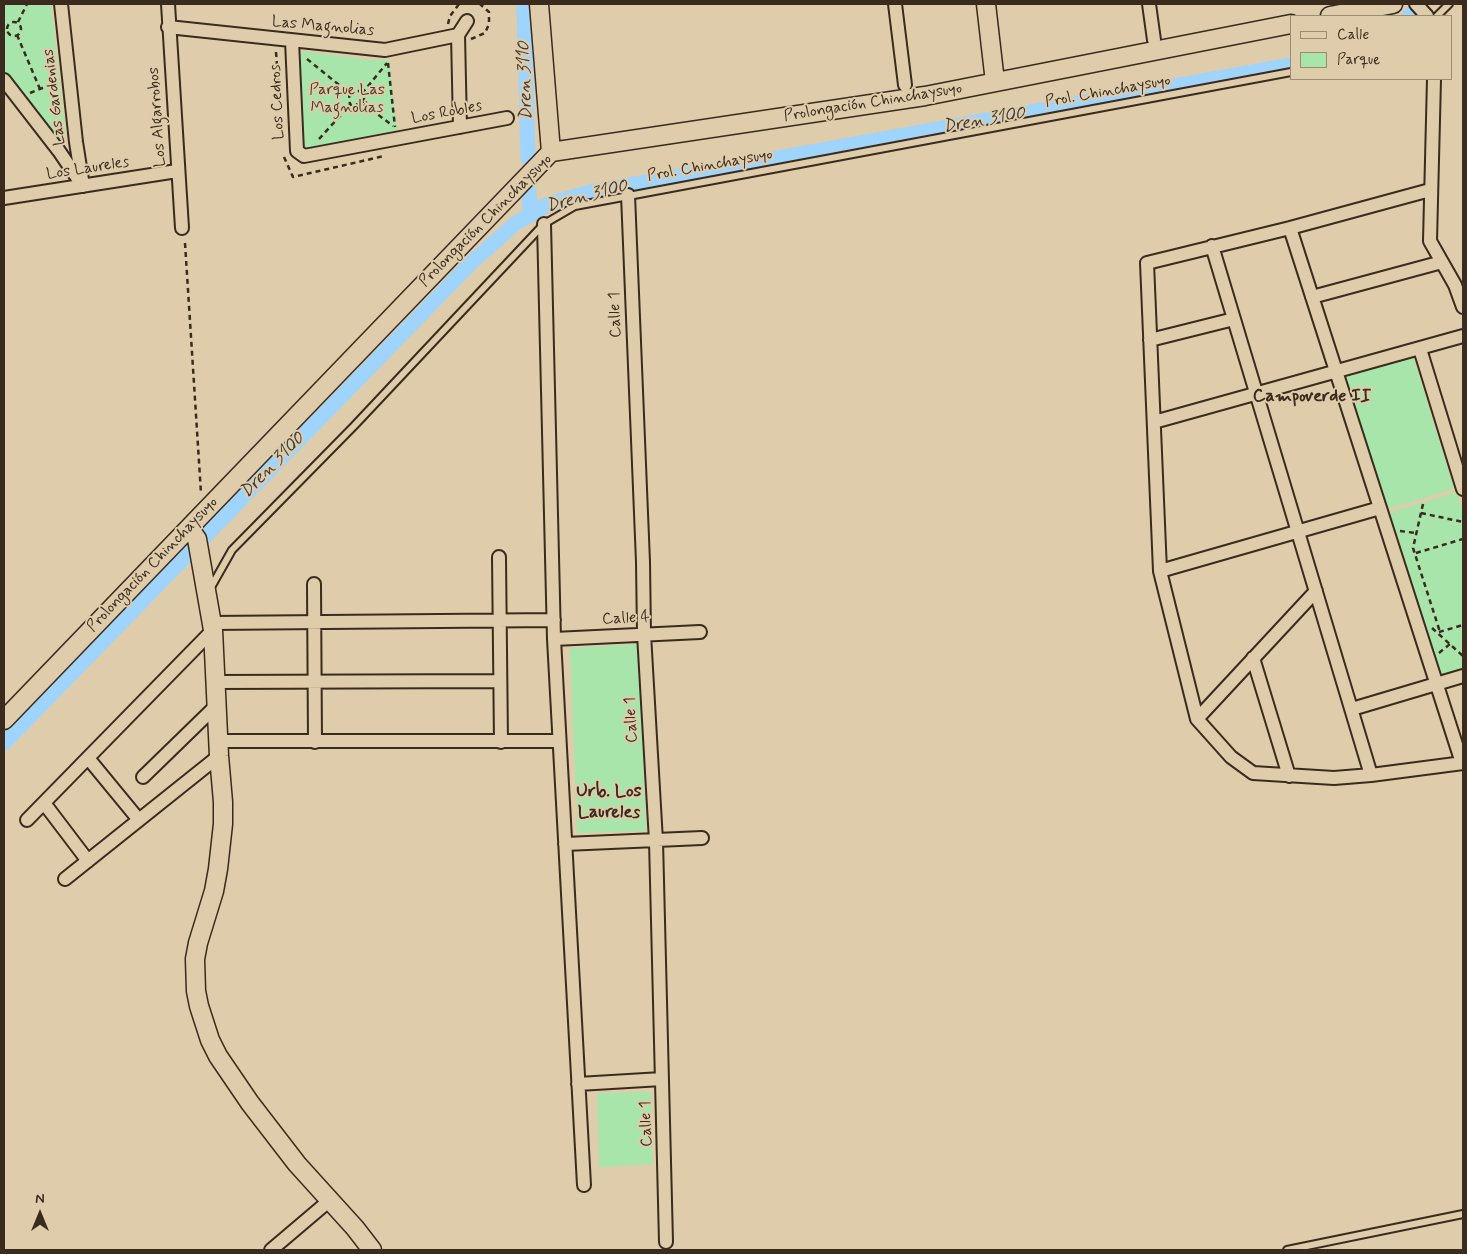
<!DOCTYPE html>
<meta charset="utf-8">
<style>
body{margin:0}
#map{position:relative;width:1467px;height:1254px;overflow:hidden;background:#deccaa;font-family:Mynerve,sans-serif}
canvas{display:block}
.frame{position:absolute;inset:0;border:5px solid #3b2a1e;pointer-events:none}
.legend{position:absolute;left:1290px;top:15px;width:162px;height:65px;box-sizing:border-box;background:#deccaa;border:1px solid #9d8b72;margin:0;padding:6px 9px;list-style:none;font-size:15px;color:#3b2a1e}
.legend li{display:flex;align-items:center;gap:10px;height:25px}
.legend b{width:25px;border:1px solid #9d8b72}
.north{position:absolute;left:15px;top:1189px;width:50px;height:50px;-webkit-text-stroke:4px #deccaa;paint-order:stroke;rotate:0deg;font-size:14px;font-weight:700;line-height:20px;text-align:center;color:#3b2a1e}
.north::after{content:'';display:block;margin:auto;width:18px;height:22px;background:#3b2a1e;clip-path:polygon(50% 0,100% 100%,50% 72%,0 100%)}
</style>
<div id="map">
<canvas width="1467" height="1254"></canvas>
<div class="frame"></div>
<ul class="legend">
<li><b style="height:6px;background:#deccaa"></b>Calle</li>
<li><b style="height:14px;background:#a8e5ab"></b>Parque</li>
</ul>
<div class="north">N</div>
</div>
<script>
const c = document.querySelector('canvas').getContext('2d');
c.lineJoin = 'round';
function fill(path, color) { c.fillStyle = color; c.fill(path, 'evenodd'); }
function strokePath(path, color, width, dash) { c.strokeStyle = color; c.lineWidth = width; c.lineCap = dash ? 'butt' : 'round'; c.setLineDash(dash || []); c.stroke(path); }
function label(font, color, halo, rows, align = 'center') {
  c.font = font + ' Mynerve,sans-serif'; c.lineWidth = 4; c.setLineDash([]); c.textBaseline = 'middle'; c.strokeStyle = halo; c.fillStyle = color; for (const [text, x, y, turn = 0] of rows) {
    c.save(); c.translate(x, y); c.rotate((+turn || 0) * Math.PI / 180); c.textAlign = isNaN(turn) ? turn : align; if (halo) c.strokeText(text, 0, 0); c.fillText(text, 0, 0); c.restore();
  }
}
const green = new Path2D(`
 M4,4H51L66,135L62,138L55,137L4,71Z
 M303,51L373,60H389L398,135L309,153L304,147L299,58Z
 M1413,356L1454,489L1386,509L1342,375Z
 M1457,492L1463,514V669L1439,677L1387,513Z
 M639,644L646,831L577,833L570,648Z
 M651,1092L653,1164L599,1167L597,1093Z`);
const canal = new Path2D(`
 M524,4L528,158
 M1409,16L1421,4
 M529,191L530,215
 M4,743L472,262L516,223L530,215L548,204L591,192L1291,65`);
const path = new Path2D(`
 M7 29a7 7 0 1 1 14 0a7 7 0 1 1-14 0Z
 M18,22L27,4
 M448,24L450,16L459,4
 M17,35L40,89
 M471,39L485,33L489,24V12L480,4
 M276,52L280,104
 M307,59L349,93L350,105L364,104V91L387,63
 M388,63L395,127
 M30,93L57,82
 M349,93L357,91H364
 M364,104L393,126
 M319,139L350,105
 M284,157L293,177L384,156
 M185,243L201,493
 M1423,504L1413,548L1440,632
 M1421,513L1463,522
 M1400,531L1416,533
 M1416,553L1463,539
 M1432,628L1463,656
 M1439,632L1463,625
 M1439,653L1450,644`);
const lane = new Path2D(`
 M1437,16L1449,4
 M210,589L232,550L354,426L544,224L575,206L1291,72
 M1287,1250L1463,1214`);
const street = new Path2D(`
 M61,4L76,142L83,186
 M168,4L182,228
 M895,4L905,85
 M1149,4L1154,40
 M1416,4L1427,16
 M168,27L385,50L458,35L467,21
 M458,35L460,127
 M292,41L297,151L304,156L507,118
 M1434,79L1430,241L1455,285L1463,307
 M4,80L59,151L80,182
 M1430,190L1290,228L1147,263L1160,571L1197,719L1231,757L1253,773L1334,778L1371,775L1463,763
 M628,195L643,562L644,634L656,841L666,1242
 M4,198L177,171
 M544,224L554,639L584,1185
 M1290,228L1462,763
 M1212,246L1371,775
 M1312,297L1442,262
 M1150,340L1234,319
 M1420,349L1463,489
 M1154,422L1463,336
 M499,557L501,742
 M1160,571L1380,508
 M314,584L315,742
 M211,623L554,620
 M554,639L700,632
 M1253,658L1289,776
 M215,682L500,681
 M1352,709L1463,676
 M1197,719L1316,591
 M218,741H559
 M88,758L139,820
 M143,777L217,705
 M44,803L88,861
 M27,820L213,630
 M565,844L702,838
 M65,879L219,756
 M578,1084L662,1079
 M271,1250L330,1200`);
const secondary = new Path2D(`
 M539,4L551,152
 M986,4L995,82
 M1330,16L1393,4
 M189,528L197,539L213,630L219,756L223,802V824L218,869L214,891L198,943L195,959L196,991L199,1006L210,1040L218,1056L250,1103L297,1164L355,1228L372,1250
 M4,720L551,152L925,96L1291,24`);
const streetNames = [
 ["Las Magnolias",323,27,5],
 ["Prol. Chinchaysuyo",1108,92,-10],
 ["Las Gardenias",55,97,-97],
 ["Los Cedros",278,102,-93],
 ["Prolongación Chinchaysuyo",873,103,-9],
 ["Los Robles",447,113,-11],
 ["Los Algarrobos",158,117,-94],
 ["Prol. Chinchaysuyo",710,166,-10],
 ["Los Laureles",88,169,-9],
 ["Prolongación Chinchaysuyo",486,221,-45],
 ["Calle 1",616,315,-92],
 ["Prolongación Chinchaysuyo",153,565,-46],
 ["Calle 4",626,619,-3],
 ["Calle 1",632,720,-93],
 ["Calle 1",647,1124,-92]
];
const parkNames = [
 ["Parque Las",347,91],
 ["Magnolias",347,109]
];
const waterNames = [
 ["Dren 3110",526,81,-92],
 ["Dren 3100",984,121,-10],
 ["Dren 3100",587,197,-15],
 ["Dren 3100",273,466,-46]
];
const neighbourhoodNames = [
 ["Campoverde II",1312,397],
 ["Urb. Los",609,792],
 ["Laureles",609,813]
];
fill(green, '#a8e5ab');
strokePath(canal, '#9fd4fd', 15);
strokePath(lane, '#3b2a1e', 10);
strokePath(street, '#3b2a1e', 16);
strokePath(secondary, '#3b2a1e', 21);
strokePath(path, '#3b2a1e', 2.5, [5, 4]);
strokePath(lane, '#deccaa', 6);
strokePath(street, '#deccaa', 12);
strokePath(secondary, '#deccaa', 18);
label('16px', '#3b2a1e', '#deccaa', streetNames);
label('16px', '#463d2c', '#deccaa', parkNames);
label('italic 18px', '#453b34', '#deccaa', waterNames);
label('bold 18px', '#3b2a1e', '#deccaa', neighbourhoodNames);
</script>
